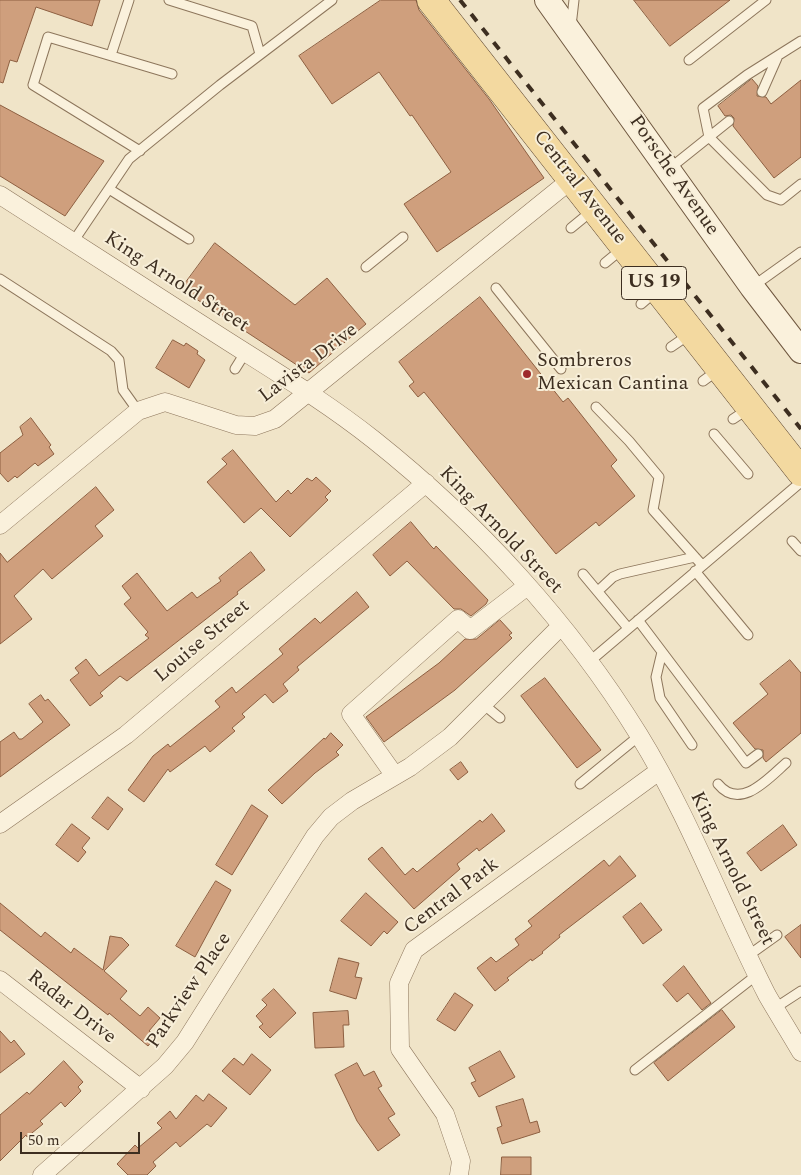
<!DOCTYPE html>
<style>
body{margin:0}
#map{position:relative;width:801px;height:1175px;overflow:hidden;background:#f0e4c8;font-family:Spectral,serif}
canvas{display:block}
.scale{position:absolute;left:20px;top:1132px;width:120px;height:22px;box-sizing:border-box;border:2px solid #3d2e20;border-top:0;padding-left:6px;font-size:15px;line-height:18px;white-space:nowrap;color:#3d2e20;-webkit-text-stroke:4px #f7eed8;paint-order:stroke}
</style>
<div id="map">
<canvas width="801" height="1175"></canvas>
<div class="scale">50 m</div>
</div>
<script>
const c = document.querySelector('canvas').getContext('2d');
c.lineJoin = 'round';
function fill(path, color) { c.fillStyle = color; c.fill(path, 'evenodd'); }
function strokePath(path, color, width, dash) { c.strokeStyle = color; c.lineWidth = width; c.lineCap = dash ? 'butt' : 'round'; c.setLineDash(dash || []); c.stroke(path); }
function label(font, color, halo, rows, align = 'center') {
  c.font = font + ' Spectral,serif'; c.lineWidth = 4; c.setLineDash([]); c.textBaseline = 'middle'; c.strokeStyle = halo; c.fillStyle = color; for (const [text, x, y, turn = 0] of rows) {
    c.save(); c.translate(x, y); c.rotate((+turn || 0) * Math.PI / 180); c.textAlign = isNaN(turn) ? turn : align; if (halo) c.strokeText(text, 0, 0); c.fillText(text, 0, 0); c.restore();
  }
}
const building = new Path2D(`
 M0,0H100L92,26L36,7L17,62L10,60L3,83L0,82Z
 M381,0H416L419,10L489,99L544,178L437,252L404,204L451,172L412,115L410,116L379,72L332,104L299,56Z
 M634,0H730L670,46Z
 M752,79L758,86L757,96L766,97L771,104L801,80V157L774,178L733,126L734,118L731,115L725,116L718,106Z
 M0,105L104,161L65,216L0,176Z
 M215,243L295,305L327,278L366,324L309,373L181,289Z
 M480,297L563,402L568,398L617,460L611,466L635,496L599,526L596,522L556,554L424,392L418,397L409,386L414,382L399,362Z
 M173,340L184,346L186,343L198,351L197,354L205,360L189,388L156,368Z
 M31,418L51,445L49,447L54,454L38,466L35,463L17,478L15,476L8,482L0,473V453L23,435L20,427Z
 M233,450L276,502L288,490L291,494L307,478L312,481L316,477L331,491L325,497L328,500L290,537L261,508L244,523L207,482L227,464L222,459Z
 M96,487L114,510L95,526L103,536L52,579L43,569L14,596L32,619L0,644V553L7,562Z
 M411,522L431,546L434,549L436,546L488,600L486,604L471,616L461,609H454L407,561L390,576L373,555Z
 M251,552L265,570L237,592L238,594L127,681L120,676L100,693L103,696L90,706L70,680L79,673L75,668L86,659L99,676L149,638L145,635L148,632L124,604L131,598L122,586L137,573L167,611L192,592L197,598L221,581L219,578Z
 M357,592L369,607L297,667L299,670L283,684L288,691L273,703L265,694L242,714L245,717L232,728L235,731L210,752L205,746L170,772L168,769L144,802L128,790L153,756L168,744L170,747L220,707L215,701L232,687L236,693L283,654L279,649L315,618L320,623Z
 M500,620L512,633L509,635L512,638L455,690L384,742L366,717L439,663L465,639H476Z
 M790,660L801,673V733L766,762L763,758V750L755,749L733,723L768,694L760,684Z
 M545,678L601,750L577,768L521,696Z
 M41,695L45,701L48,699L70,725L0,777V742L14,732L19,739H22L43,722L29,704Z
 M331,733L343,745L336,752L339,755L315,773L282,804L268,790L324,738L325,739Z
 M461,762L468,772L458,780L450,770Z
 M108,797L123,809L108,830L92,818Z
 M252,805L268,816L232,875L216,865Z
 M492,814L505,831L479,851L477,848L457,864L460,869L414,909L368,859L382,847L405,875L413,868L417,872L480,820L482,822Z
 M72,824L90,838L82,848L86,852L78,862L56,845Z
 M783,825L797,845L761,871L747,853Z
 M620,856L636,876L559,935L560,937L542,952L543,953L532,961L531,959L507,978L509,980L495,991L477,968L491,957L496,962L519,945L515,939L532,926L528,921L604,860L609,866Z
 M216,881L231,890L195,957L176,946Z
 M366,893L398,922L387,934L384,931L371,946L341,921Z
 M0,903L41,937L45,932L71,953L74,948L103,970L110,936L122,938L129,945L104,971L127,991L120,999L140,1016L148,1007L160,1018L149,1031L156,1036L148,1046L109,1013L108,1015L0,930Z
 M641,903L662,930L643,944L623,917Z
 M801,925V958L785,937Z
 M339,958L359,963L355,977L362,978L356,999L330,991Z
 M684,966L711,1003L702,1010L688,993L677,1002L663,985Z
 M274,989L296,1013L270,1038L259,1027L263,1024L256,1016L267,1005L262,1000Z
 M455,993L473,1005L455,1031L437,1020Z
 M722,1010L735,1027L668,1081L654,1063Z
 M348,1011L349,1025H343L344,1047L315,1048L313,1013Z
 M0,1031L11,1043L14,1040L25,1054L0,1073Z
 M500,1051L515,1077L479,1097L471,1083L476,1081L469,1068Z
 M252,1054L271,1070L250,1095L222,1071L234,1058L243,1065Z
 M64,1061L83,1082L78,1087L81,1091L65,1107L61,1102L40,1121L43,1124L27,1137L26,1135L0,1161V1115L27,1092L29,1094Z
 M357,1063L364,1076L374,1071L382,1086L378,1088L395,1114L388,1118L400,1135L378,1151L357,1121L335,1075Z
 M209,1094L227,1108L211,1127L207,1124L180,1147L176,1142L153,1162L156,1166L147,1175H128L117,1164L135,1145L138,1148L162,1128L157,1123L170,1111L176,1119L196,1095L203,1101Z
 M523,1099L530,1123L537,1121L540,1132L502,1144L497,1128L502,1126L496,1107Z
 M502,1157H531V1175H501Z`);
const lane = new Path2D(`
 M169,0L252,26L260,54
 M571,26L574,0
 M801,41L747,75L703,108L709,137L767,195L781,200L801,184
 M111,55L129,0
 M689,60L766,0
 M762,92L777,58
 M140,151L33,85L48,37L172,74
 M669,169L729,121
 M109,189L189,239
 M571,228L593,210
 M73,242L129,159L220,85L332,0
 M605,263L622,249
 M366,267L403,237
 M0,279L111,351L119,360L123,390L138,411
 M752,287L801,252
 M496,288L561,369
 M641,304L656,291
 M671,347L690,334
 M235,369L245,353
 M703,381L718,370
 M596,407L629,441L659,477L653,510L702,565
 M733,419L748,409
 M714,434L748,474
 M792,541L801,551
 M695,571L748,635
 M583,574L628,628
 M598,591L613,577L620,574L695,557
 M638,620L746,763L758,754
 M662,652L656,677L660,698L692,745
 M589,662L801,482
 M483,704L500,718
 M580,784L639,736
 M718,784C740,811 768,779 786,763
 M749,955L777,935
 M775,1008L801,991
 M635,1070L758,974`);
const street = new Path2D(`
 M0,195C73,242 146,289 218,335C271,369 325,401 374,440C477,522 570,623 639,735C690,818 723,909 767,995C778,1014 790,1033 801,1052
 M0,525L138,411L165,402L236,425L255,426L275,419L572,179
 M395,776L351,714L458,619L470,630L526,587
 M0,824L126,735L426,483
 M0,980L141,1089
 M42,1175L165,1066L185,1042L315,836L331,817L352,801L410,767L450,737L561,626
 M459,1175L461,1161L445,1114L400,1049L399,983L414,950L659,771`);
const secondary = new Path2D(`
 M547,0L752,287L801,351`);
const primary = new Path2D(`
 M431,0L801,472`);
const rail = new Path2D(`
 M460,0L801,429`);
const markers = [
 [527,374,5,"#9e2a2b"]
];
const shields = [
 [654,283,65]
];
const shieldNames = [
 ["US 19",654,283]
];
const streetNames = [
 ["Porsche Avenue",673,176,55],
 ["Central Avenue",579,188,52],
 ["King Arnold Street",176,283,33],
 ["Lavista Drive",309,364,-37],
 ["King Arnold Street",500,531,46],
 ["Louise Street",203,642,-40],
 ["King Arnold Street",731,869,64],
 ["Central Park",452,897,-37],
 ["Parkview Place",190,991,-56],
 ["Radar Drive",71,1008,38]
];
const poiNames = [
 ["Sombreros",537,362],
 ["Mexican Cantina",537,385]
];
fill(building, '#cf9f7d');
strokePath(building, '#8d5f41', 1);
strokePath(lane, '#8d765c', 11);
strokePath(street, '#8d765c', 19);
strokePath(secondary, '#6f573f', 26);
strokePath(primary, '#5b4430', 29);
strokePath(lane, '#faf1dc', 9);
strokePath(street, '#faf1dc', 18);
strokePath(secondary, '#faf1dc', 24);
strokePath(primary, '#f3d9a0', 28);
strokePath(rail, '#3d2e20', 4, [9, 9]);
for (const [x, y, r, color] of markers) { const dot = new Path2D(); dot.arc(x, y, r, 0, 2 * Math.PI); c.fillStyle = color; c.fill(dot); strokePath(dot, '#f7eed8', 2); }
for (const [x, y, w] of shields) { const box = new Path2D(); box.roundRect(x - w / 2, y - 16.5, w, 33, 4); c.fillStyle = '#f7eed8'; c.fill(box); strokePath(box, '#3d2e20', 1); }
label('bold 19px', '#3d2e20', null, shieldNames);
label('20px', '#3d2e20', '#f7eed8', streetNames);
label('20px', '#3d2e20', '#f7eed8', poiNames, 'left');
</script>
